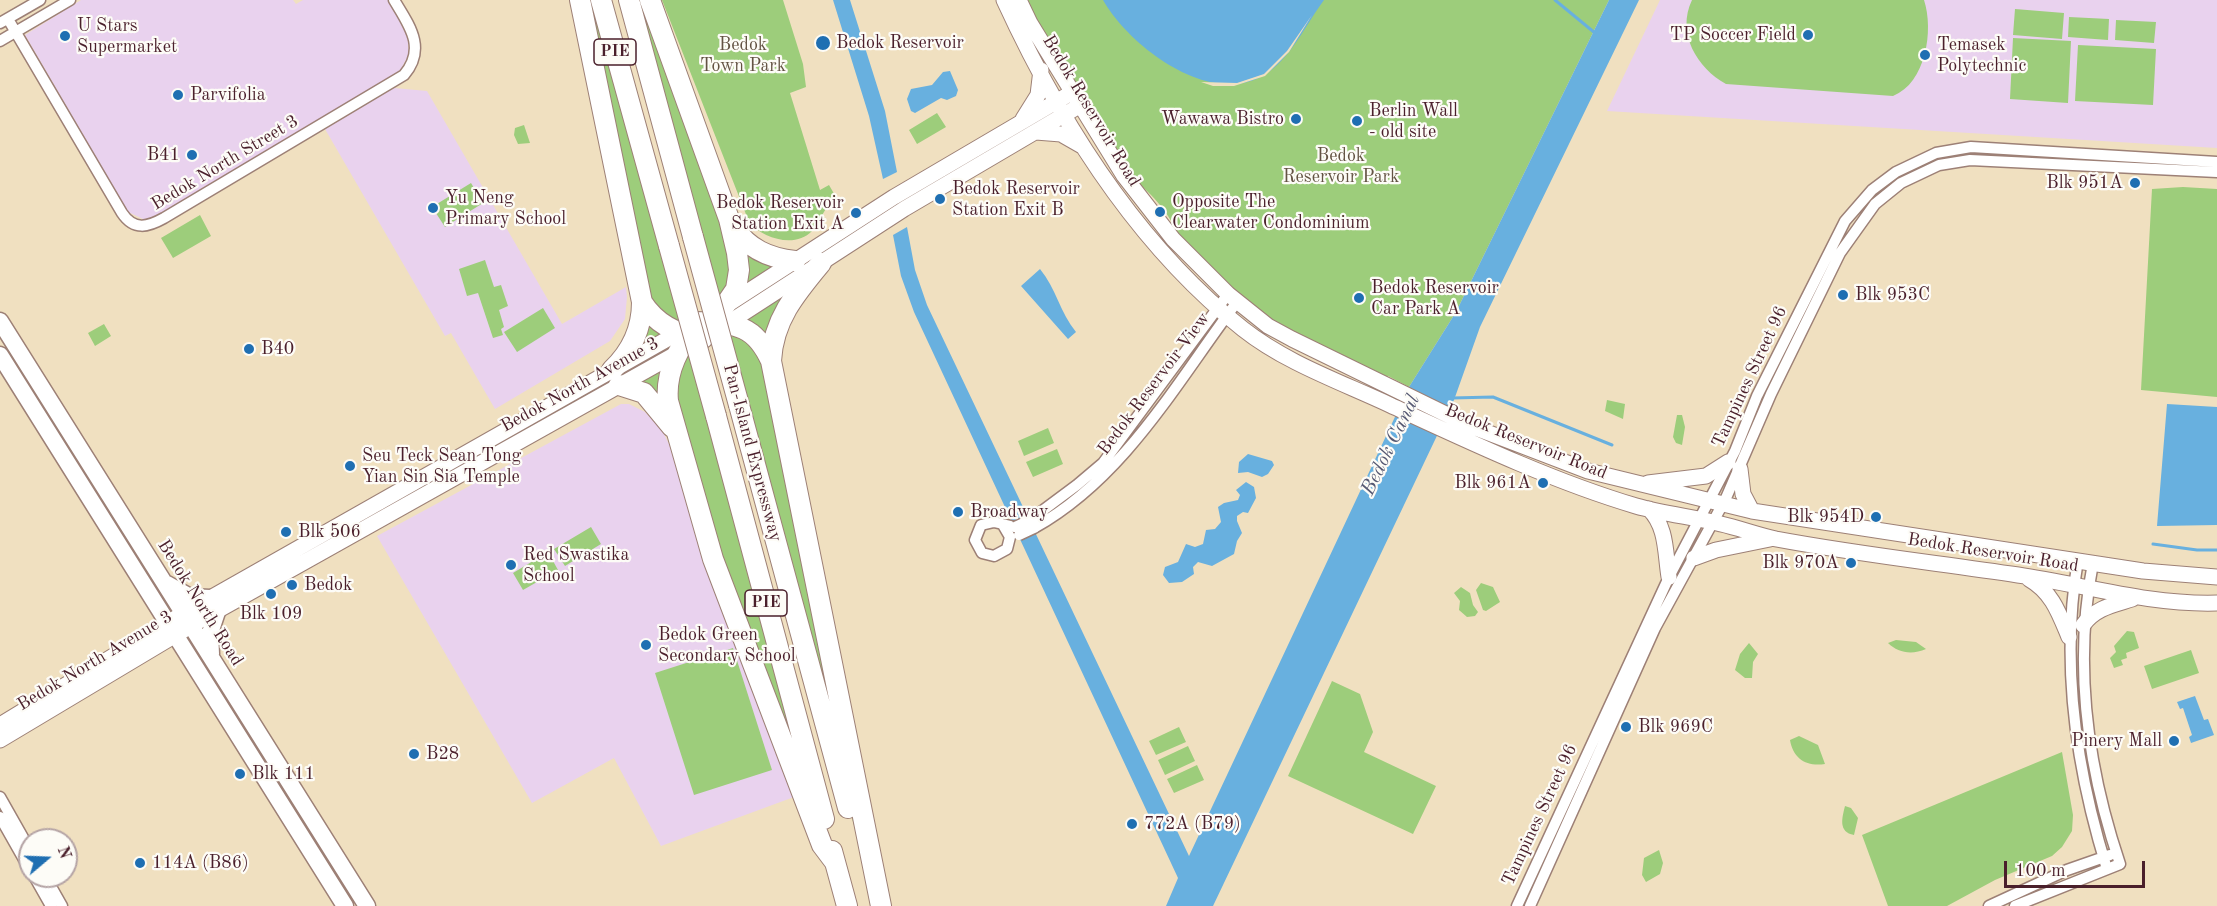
<!DOCTYPE html>
<style>
body{margin:0}
#map{position:relative;width:2217px;height:906px;overflow:hidden;background:#f0e0c0;font-family:"Old Standard TT",serif}
canvas{display:block}
.north{position:absolute;left:18px;top:828px;width:60px;height:60px;box-sizing:border-box;background:#fdfcf7;border:2px solid #b5a4a5;border-radius:50%;rotate:71deg;font-size:16px;font-weight:700;line-height:24px;text-align:center;color:#4a1f2b}
.north::after{content:'';display:block;margin:auto;width:21px;height:27px;background:#1f6fb2;clip-path:polygon(50% 0,100% 100%,50% 72%,0 100%)}
.scale{position:absolute;left:2004px;top:861px;width:141px;height:27px;box-sizing:border-box;border:3px solid #4a1f2b;border-top:0;padding-left:8px;font-size:18px;line-height:21px;white-space:nowrap;color:#4a1f2b;-webkit-text-stroke:4px #fdfcf7;paint-order:stroke}
</style>
<div id="map">
<canvas width="2217" height="906"></canvas>
<div class="north">N</div>
<div class="scale">100 m</div>
</div>
<script>
const c = document.querySelector('canvas').getContext('2d');
c.lineJoin = 'round';
function fill(path, color) { c.fillStyle = color; c.fill(path, 'evenodd'); }
function strokePath(path, color, width, dash) { c.strokeStyle = color; c.lineWidth = width; c.lineCap = dash ? 'butt' : 'round'; c.setLineDash(dash || []); c.stroke(path); }
function label(font, color, halo, rows, align = 'center') {
  c.font = font + ' "Old Standard TT",serif'; c.lineWidth = 4.5; c.setLineDash([]); c.textBaseline = 'middle'; c.strokeStyle = halo; c.fillStyle = color; for (const [text, x, y, turn = 0] of rows) {
    c.save(); c.translate(x, y); c.rotate((+turn || 0) * Math.PI / 180); c.textAlign = isNaN(turn) ? turn : align; if (halo) c.strokeText(text, 0, 0); c.fillText(text, 0, 0); c.restore();
  }
}
const built = new Path2D(`
 M81,0H293L296,4L303,0H388L407,32L409,54L401,69L394,75L156,216L145,220L128,212L25,35Z
 M1660,0H2217V148L1607,111Z
 M394,88L427,91L562,324L626,287L627,297L625,319L610,341L495,409L451,333L445,336L325,129Z
 M621,404H629L645,412L662,430L669,444L715,591L794,797L661,846L614,758L532,803L377,536Z`);
const green = new Path2D(`
 M580,0H601L688,317L612,370L638,331Z
 M628,0H650L729,220L780,259L753,289L728,283L719,300Z
 M662,0H783L803,64L806,87L790,93L820,190L829,185L836,197C825,205 821,221 812,231C795,249 762,238 749,222Z
 M1023,0H1609L1456,312L1409,387L1388,376L1385,381L1269,322L1180,241C1171,212 1149,191 1126,173Z
 M1692,0H1924C1934,30 1926,83 1893,96L1726,84C1697,68 1676,33 1692,0Z
 M2015,9L2064,13L2062,39L2013,35Z
 M2069,17L2109,19L2108,40L2068,37Z
 M2116,20L2156,22L2154,43L2115,40Z
 M2013,38L2071,41L2068,103L2010,99Z
 M2078,45L2156,49L2153,105L2075,101Z
 M937,113L946,127L917,144L909,130Z
 M524,125L530,143L518,144L514,135L515,128Z
 M471,183L483,203L445,227L432,207Z
 M2183,187L2217,189V397L2141,390L2152,189Z
 M200,215L211,236L173,258L161,238Z
 M485,260L494,287L501,285L508,306L499,310L504,327L501,329L503,335L493,338L478,293L467,296L459,269Z
 M820,265L772,340L876,906L721,338L730,324Z
 M543,308L555,328L517,352L504,332Z
 M104,324L111,336L95,346L88,333Z
 M698,350L833,859L677,436L630,387Z
 M1607,400L1625,404L1623,419L1605,411Z
 M1677,415H1682L1685,427L1682,445L1676,443L1673,437Z
 M1048,428L1054,443L1024,456L1018,441Z
 M1057,449L1063,464L1033,477L1026,462Z
 M591,527L601,544L565,566L554,549Z
 M548,552L558,570L523,590L513,573Z
 M1481,583L1493,587L1500,602L1486,611L1483,610L1476,590Z
 M1461,587L1470,593L1473,605L1478,612L1475,616L1467,617L1459,610L1460,601L1454,593Z
 M2127,631L2134,632L2139,648L2126,653L2127,658L2121,660L2123,665L2114,668L2110,658L2116,652L2114,646Z
 M1896,640L1916,642L1926,649C1912,655 1898,653 1888,643Z
 M1749,643L1758,654L1753,662L1752,678H1745L1735,670L1740,654Z
 M733,648L772,770L694,795L655,673Z
 M2191,650L2199,673L2152,689L2144,666Z
 M1332,681L1360,694L1373,732L1364,752L1436,786L1413,834L1288,776Z
 M1179,727L1186,742L1156,755L1149,741Z
 M1799,736L1818,745L1825,764C1807,767 1793,759 1790,740Z
 M1188,746L1195,761L1165,775L1158,760Z
 M2062,752L2073,815L2072,831L2062,847L2052,856L1995,880L1947,906H1888L1862,835Z
 M1197,765L1204,780L1174,793L1167,779Z
 M1845,806L1851,808L1858,818L1854,835C1838,832 1842,818 1845,806Z
 M1659,850L1663,863L1660,874L1646,882L1642,875L1644,858Z`);
const water = new Path2D(`
 M833,0H850L885,111L897,172L883,179L869,116Z
 M1103,0H1324C1306,24 1290,60 1264,75C1210,108 1129,46 1103,0Z
 M1609,0H1639L1480,327L1454,400L1213,906H1166L1178,878L914,312L901,276L893,235L907,227L915,270L927,305L1189,856L1409,387L1456,312Z
 M950,71L958,90L956,96L947,100L941,98L915,113L911,111L907,99L911,89L932,85L943,72Z
 M1040,269C1056,288 1060,313 1076,332L1068,339L1021,286Z
 M2167,404L2217,407V525L2157,526Z
 M1248,454L1272,461L1274,465L1268,474L1262,477L1248,472L1238,473L1239,462Z
 M1246,482L1254,487L1256,498L1248,513L1243,512L1237,516V521L1242,533L1237,541L1234,554L1212,566L1198,562L1193,567L1194,574L1182,582L1169,583L1163,575L1165,567L1178,562L1186,544L1195,547L1203,544L1206,530L1215,529L1221,522L1218,507L1224,503L1238,500L1240,495L1236,490Z
 M2195,696L2204,720L2208,719L2214,735L2191,743L2189,737L2192,735L2183,708L2180,709L2177,702Z`);
const pier = new Path2D(`
 M1312,15L1289,52L1265,76L1234,86H1213L1201,82L1237,83L1264,74L1287,51Z`);
const stream = new Path2D(`
 M1555,0L1595,33
 M1452,398L1493,397L1612,445
 M2153,544L2197,550H2217`);
const minor = new Path2D(`
 M8,19L122,213C134,231 148,227 164,218L404,75C427,48 409,25 394,0
 M0,23L40,0
 M0,41L70,0
 M1030,520L1077,485L1103,463L1228,294
 M1003,525L1010,537L1007,549L994,556L982,553L975,540L981,525L994,522L1015,527
 M1034,528C1125,477 1176,383 1237,302
 M2078,560C2060,664 2076,769 2107,869
 M0,797L30,850
 M0,817L30,870
 M34,876L51,906
 M45,876L62,906
 M1517,906L1669,577L1735,451L1757,396L1845,221L1872,190L1896,172L1936,153L1971,147L2217,162
 M1530,906L1655,628L1726,498L1771,394L1840,253L1875,204L1901,183L1939,165L1970,160L2217,172
 M1989,906L2067,870L2110,855
 M2015,906L2120,864C2087,766 2073,666 2093,563`);
const secondary = new Path2D(`
 M1004,0C1060,122 1137,245 1243,329C1286,363 1341,382 1390,405C1470,442 1552,481 1636,506C1664,514 1693,517 1721,524C1739,528 1757,535 1776,539C1856,554 1938,563 2018,575C2085,585 2149,605 2217,603
 M1019,0L1030,23L1124,176L1173,239L1228,294L1268,326L1292,339L1468,425L1588,471L1752,511L2143,571L2217,577
 M1023,119L1038,95L1041,70
 M1036,132L1061,134L1082,146
 M727,305L894,197L1066,96
 M722,327L904,209L1074,109
 M1740,469L1743,494L1752,511
 M1648,483L1706,476L1728,462
 M1649,509C1667,527 1665,552 1669,577
 M1694,558L1716,550L1770,539
 M2029,579C2052,592 2059,613 2069,637
 M2083,625C2095,608 2113,605 2132,599
 M0,725L184,613L685,329
 M0,740L199,621L681,351`);
const primary = new Path2D(`
 M0,321L367,906
 M0,355L345,906
 M167,584L190,597L210,598
 M211,654L210,633L217,612`);
const motorway = new Path2D(`
 M580,0L642,302C642,328 631,352 612,370
 M601,0L669,246
 M629,0L693,237
 M734,227C748,249 769,258 795,261
 M821,263C796,293 773,320 771,361L881,906
 M642,302C656,324 677,335 703,338L736,289L739,270L737,253L729,219L650,0
 M771,361C754,323 734,324 697,322C680,347 665,370 668,401L713,559L822,845L834,861
 M619,385L644,393L672,427
 M739,405L848,808
 M716,416L824,819
 M832,851L847,906`);
const minorBridge = new Path2D(`
 M1015,527L1030,520
 M1019,535L1034,528`);
const motorwayBridge = new Path2D(`
 M693,237L739,405
 M669,246L716,416`);
const markers = [
 [1808,35,6,"#1f6fb2"],
 [65,36,6,"#1f6fb2"],
 [823,43,8,"#1f6fb2"],
 [1925,55,6,"#1f6fb2"],
 [178,95,6,"#1f6fb2"],
 [1296,119,6,"#1f6fb2"],
 [1357,121,6,"#1f6fb2"],
 [192,155,6,"#1f6fb2"],
 [2135,183,6,"#1f6fb2"],
 [940,199,6,"#1f6fb2"],
 [433,208,6,"#1f6fb2"],
 [1160,212,6,"#1f6fb2"],
 [856,213,6,"#1f6fb2"],
 [1843,295,6,"#1f6fb2"],
 [1359,298,6,"#1f6fb2"],
 [249,349,6,"#1f6fb2"],
 [350,466,6,"#1f6fb2"],
 [1543,483,6,"#1f6fb2"],
 [958,512,6,"#1f6fb2"],
 [1876,517,6,"#1f6fb2"],
 [286,532,6,"#1f6fb2"],
 [1851,563,6,"#1f6fb2"],
 [511,565,6,"#1f6fb2"],
 [292,585,6,"#1f6fb2"],
 [271,594,6,"#1f6fb2"],
 [646,645,6,"#1f6fb2"],
 [1626,727,6,"#1f6fb2"],
 [2174,741,6,"#1f6fb2"],
 [414,754,6,"#1f6fb2"],
 [240,774,6,"#1f6fb2"],
 [1132,824,6,"#1f6fb2"],
 [140,863,6,"#1f6fb2"]
];
const shields = [
 [615,52,42],
 [766,603,42]
];
const shieldNames = [
 ["PIE",615,52],
 ["PIE",766,603]
];
const poiNames = [
 ["U Stars",77,26],
 ["Supermarket",77,47],
 ["TP Soccer Field",1796,35,"right"],
 ["Bedok Reservoir",836,43],
 ["Temasek",1937,45],
 ["Polytechnic",1937,66],
 ["Parvifolia",190,95],
 ["Berlin Wall",1369,111],
 ["- old site",1369,132],
 ["Wawawa Bistro",1284,119,"right"],
 ["B41",180,155,"right"],
 ["Blk 951A",2123,183,"right"],
 ["Bedok Reservoir",952,189],
 ["Station Exit B",952,210],
 ["Yu Neng",445,198],
 ["Primary School",445,219],
 ["Opposite The",1172,202],
 ["Clearwater Condominium",1172,223],
 ["Bedok Reservoir",844,203,"right"],
 ["Station Exit A",844,224,"right"],
 ["Bedok Reservoir",1371,288],
 ["Car Park A",1371,309],
 ["Blk 953C",1855,295],
 ["B40",261,349],
 ["Seu Teck Sean Tong",362,456],
 ["Yian Sin Sia Temple",362,477],
 ["Blk 961A",1531,483,"right"],
 ["Broadway",970,512],
 ["Blk 954D",1864,517,"right"],
 ["Blk 506",298,532],
 ["Red Swastika",523,555],
 ["School",523,576],
 ["Blk 970A",1839,563,"right"],
 ["Bedok",304,585],
 ["Blk 109",271,614,"center"],
 ["Bedok Green",658,635],
 ["Secondary School",658,656],
 ["Blk 969C",1638,727],
 ["Pinery Mall",2162,741,"right"],
 ["B28",426,754],
 ["Blk 111",252,774],
 ["772A (B79)",1144,824],
 ["114A (B86)",152,863]
];
const parkNames = [
 ["Bedok",743,45],
 ["Town Park",743,66],
 ["Bedok",1341,156],
 ["Reservoir Park",1341,177]
];
const streetNames = [
 ["Bedok Reservoir Road",1091,111,59],
 ["Bedok North Street 3",225,163,-31],
 ["Tampines Street 96",1750,377,-65],
 ["Bedok Reservoir View",1154,384,-53],
 ["Bedok North Avenue 3",580,385,-29],
 ["Bedok Reservoir Road",1526,442,22],
 ["Pan-Island Expressway",752,453,75],
 ["Bedok Reservoir Road",1993,553,9],
 ["Bedok North Road",200,603,58],
 ["Bedok North Avenue 3",95,661,-31],
 ["Tampines Street 96",1540,815,-65]
];
const waterNames = [
 ["Bedok Canal",1391,445,-64]
];
fill(built, '#e9d2ee');
fill(green, '#9dcd7b');
fill(water, '#68b0df');
fill(pier, '#f0e0c0');
strokePath(stream, '#68b0df', 3);
strokePath(minor, '#9d8076', 13);
strokePath(secondary, '#9d8076', 17);
strokePath(primary, '#9d8076', 19);
strokePath(motorway, '#9d8076', 22);
strokePath(minor, '#fff', 10);
strokePath(secondary, '#fff', 15);
strokePath(primary, '#fff', 16);
strokePath(motorway, '#fff', 20);
strokePath(minorBridge, '#9d8076', 13, []);
strokePath(motorwayBridge, '#9d8076', 22, []);
strokePath(minorBridge, '#fff', 10);
strokePath(motorwayBridge, '#fff', 20);
for (const [x, y, r, color] of markers) { const dot = new Path2D(); dot.arc(x, y, r, 0, 2 * Math.PI); c.fillStyle = color; c.fill(dot); strokePath(dot, '#fdfcf7', 2); }
for (const [x, y, w] of shields) { const box = new Path2D(); box.roundRect(x - w / 2, y - 13, w, 26, 4.5); c.fillStyle = '#fdfcf7'; c.fill(box); strokePath(box, '#4a1f2b', 1.5); }
label('bold 16px', '#4a1f2b', null, shieldNames);
label('18px', '#4a1f2b', '#fdfcf7', poiNames, 'left');
label('18px', '#635343', '#fdfcf7', parkNames);
label('18px', '#4a1f2b', '#fdfcf7', streetNames);
label('italic 20px', '#565973', '#fdfcf7', waterNames);
</script>
